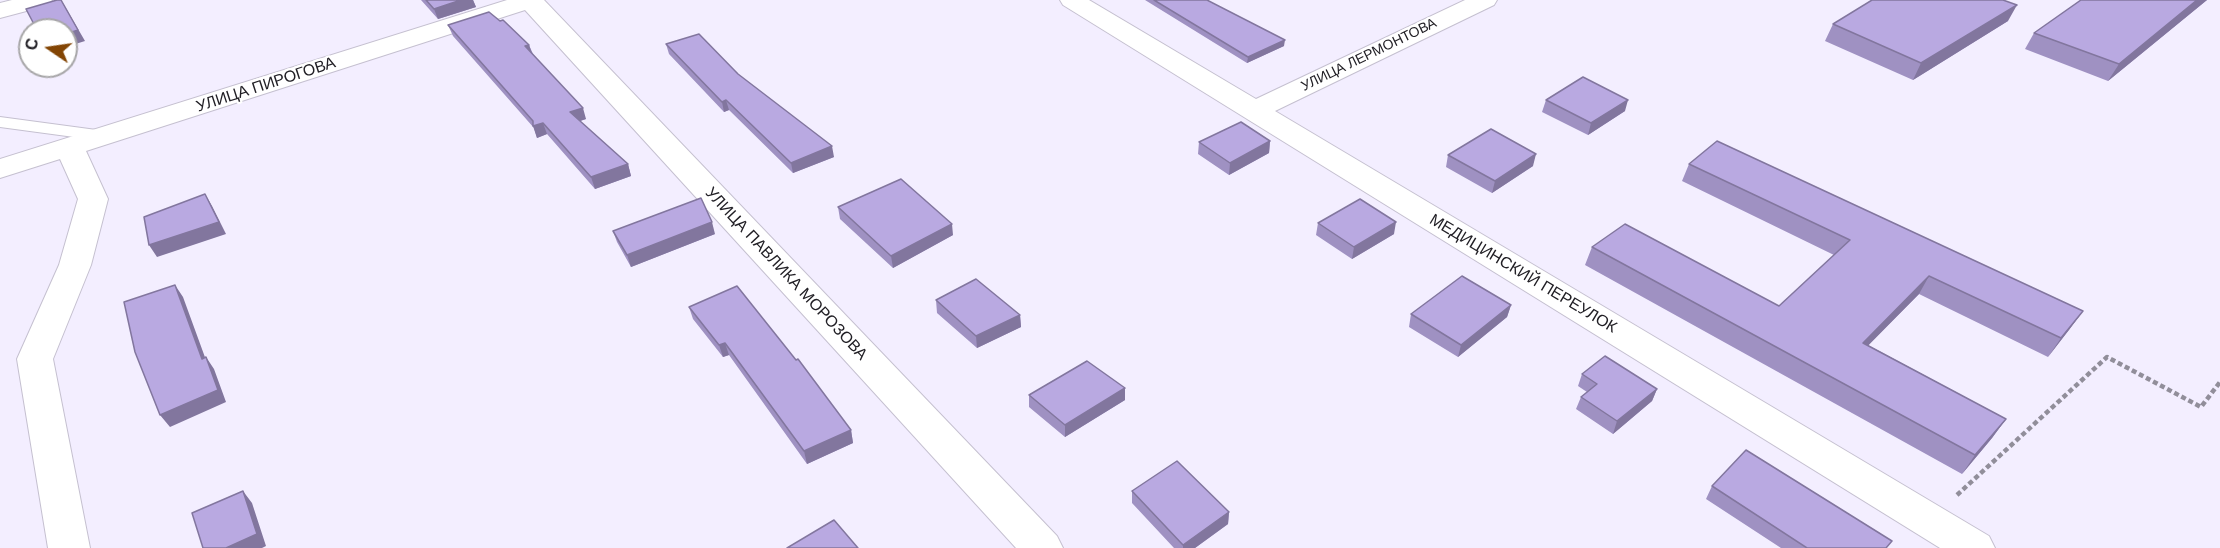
<!DOCTYPE html>
<meta charset="utf-8">
<style>
body{margin:0}
#map{position:relative;width:2220px;height:548px;overflow:hidden;background:#f3eeff;font-family:Arial,sans-serif}
canvas{display:block}
.north{position:absolute;left:18px;top:18px;width:60px;height:60px;box-sizing:border-box;background:#fff;border:2px solid #a7a6a8;border-radius:50%;rotate:283deg;font-size:16px;font-weight:700;line-height:24px;text-align:center;color:#222026}
.north::after{content:'';display:block;margin:auto;width:21px;height:27px;background:#834504;clip-path:polygon(50% 0,100% 100%,50% 72%,0 100%)}
</style>
<div id="map">
<canvas width="2220" height="548"></canvas>
<div class="north">С</div>
</div>
<script>
const c = document.querySelector('canvas').getContext('2d');
c.lineJoin = 'round';
function strokePath(path, color, width, dash) { c.strokeStyle = color; c.lineWidth = width; c.lineCap = dash ? 'butt' : 'round'; c.setLineDash(dash || []); c.stroke(path); }
function fill(path, color) { c.fillStyle = color; c.fill(path, 'evenodd'); }
function label(font, color, halo, rows, align = 'center') {
  c.font = font + ' Arial,sans-serif'; c.lineWidth = 4.5; c.setLineDash([]); c.textBaseline = 'middle'; c.strokeStyle = halo; c.fillStyle = color; for (const [text, x, y, turn = 0] of rows) {
    c.save(); c.translate(x, y); c.rotate((+turn || 0) * Math.PI / 180); c.textAlign = isNaN(turn) ? turn : align; if (halo) c.strokeText(text, 0, 0); c.fillText(text, 0, 0); c.restore();
  }
}
const path = new Path2D(`
 M1957,495L2107,357L2201,407L2220,382`);
const lane = new Path2D(`
 M0,117L104,131L112,136L104,141L0,127Z`);
const street = new Path2D(`
 M12,0H52L49,5L0,18V3Z
 M507,0H544L1057,536L1063,548H1016L525,10L86,151L108,199L91,265L53,359L90,548H48L17,359L59,265L78,199L60,159L0,178V159Z
 M1060,0H1089L1256,99L1465,0H1497L1494,5L1275,111L1989,536L1995,548H1940L1063,5Z`);
const wall = new Path2D(`
 M421,0H473L476,7L438,19Z
 M1145,0H1207L1284,46L1247,63Z
 M2081,0H2207L2108,81L2025,49L2034,33Z
 M2008,21L1913,80L1825,41L1833,24Z
 M448,25L529,45L533,54L586,119L580,121L628,164L631,176L595,189L547,134L537,138L534,128L453,36Z
 M666,44L738,74L834,157L793,173L729,110L724,112L669,54Z
 M1546,100L1625,111L1588,135L1542,112Z
 M1270,141L1269,153L1229,175L1198,154L1199,142Z
 M1448,155L1533,166L1492,193L1446,167Z
 M1689,164L2083,311L2048,357L1919,294L1868,345L2006,419L1992,438L1962,474L1585,265L1592,247L1779,306L1834,255L1682,181Z
 M838,207L953,235L893,268L840,219Z
 M1318,223L1394,234L1352,259L1316,235Z
 M613,231L715,234L631,267L617,242Z
 M936,300L1020,315L1021,327L977,348L937,313Z
 M1511,305L1507,317L1458,357L1409,327L1411,314Z
 M689,307L851,430L853,443L807,464L729,355L723,357L693,319Z
 M1582,374L1657,389L1652,401L1613,434L1576,409L1581,397L1587,392L1578,386Z
 M1125,388V400L1065,437L1029,407V395Z
 M1712,486L1887,548H1781L1706,499Z
 M1132,491L1229,512L1228,524L1195,548H1174L1132,503Z`);
const shadedWall = new Path2D(`
 M61,0L67,10L85,41L66,47V34Z
 M461,0H473L476,7L438,19L434,9Z
 M2197,0H2207L2108,81L2119,64Z
 M2017,5L2008,21L1913,80L1921,63Z
 M1285,40L1284,46L1247,63L1248,57Z
 M529,45L533,56L525,46Z
 M726,100L729,110L724,112L722,102Z
 M1628,100L1625,111L1588,135L1591,123Z
 M583,108L586,119L574,123L570,112Z
 M543,123L547,134L537,138L533,126Z
 M1270,141L1269,153L1229,175L1230,163Z
 M832,146L834,157L793,173L791,163Z
 M1536,154L1533,166L1492,193L1495,181Z
 M628,164L631,176L595,189L591,177Z
 M205,194L212,206L226,234L157,257L149,245Z
 M712,222L715,234L631,267L627,255Z
 M1396,222L1394,234L1352,259L1354,247Z
 M952,224L953,235L893,268L891,256Z
 M1929,276L1919,294L1853,361L1863,343Z
 M175,285L183,297L210,371L202,359Z
 M1511,305L1507,317L1458,357L1461,345Z
 M2083,311L2069,330L2048,357L2061,338Z
 M1020,315L1021,327L977,348L976,336Z
 M725,343L729,355L723,357L719,345Z
 M206,357L214,369L226,402L170,427L160,415Z
 M1125,388V400L1065,437V425Z
 M1657,389L1652,401L1613,434L1617,421Z
 M2006,419L1992,438L1962,474L1975,455Z
 M851,430L853,443L807,464L804,451Z
 M243,491L252,503L266,546L262,548H226Z
 M1229,512L1228,524L1195,548H1183V545Z`);
const building = new Path2D(`
 M57,0H61L78,30L66,34V30H37L26,9Z
 M426,0H461L434,9Z
 M1154,0H1207L1285,40L1248,57Z
 M1872,0H2003L2017,5L1921,63L1833,24Z
 M2081,0H2197L2119,64L2034,33Z
 M489,12L500,21L503,20L529,45L525,46L583,108L570,112L628,164L591,177L543,123L533,126V121L448,25Z
 M699,34L738,74L832,146L791,163L726,100L722,102L666,44Z
 M1583,77L1628,100L1591,123L1546,100Z
 M1241,122L1270,141L1230,163L1199,142Z
 M1491,129L1536,154L1495,181L1448,155Z
 M1717,141L2083,311L2061,338L1929,276L1863,343L2006,419L1975,455L1592,247L1625,224L1779,306L1850,240L1689,164Z
 M901,179L952,224L891,256L838,207Z
 M205,194L219,222L149,245L144,217Z
 M701,198L712,222L627,255L613,231Z
 M1360,199L1396,222L1354,247L1318,223Z
 M1462,276L1511,305L1461,345L1411,314Z
 M976,279L1020,315L976,336L936,300Z
 M175,285L202,359L206,357L218,390L160,415L135,352L124,302Z
 M737,286L796,360L798,359L851,430L804,451L725,343L719,345L689,307Z
 M1605,356L1657,389L1617,421L1581,397L1597,384L1582,374Z
 M1087,361L1125,388L1065,425L1029,395Z
 M1746,450L1892,541L1886,548H1807L1712,486Z
 M1177,461L1229,512L1183,545L1132,491Z
 M243,491L257,534L226,548H203L192,513Z
 M834,520L858,548H787Z`);
const farStreetnames = [
 ["УЛИЦА ЛЕРМОНТОВА",1369,55,-26]
];
const streetNames = [
 ["УЛИЦА ПИРОГОВА",266,85,-18],
 ["УЛИЦА ПАВЛИКА МОРОЗОВА",786,274,47],
 ["МЕДИЦИНСКИЙ ПЕРЕУЛОК",1523,274,31]
];
strokePath(lane, '#c5c0d0', 2);
strokePath(street, '#c5c0d0', 2);
strokePath(path, '#918e9a', 4.5, [5, 3]);
fill(lane, '#fff');
fill(street, '#fff');
fill(wall, '#9f91c2');
fill(shadedWall, '#82769e');
fill(building, '#b9a9e1');
strokePath(building, '#82769e', 1.5);
label('14px', '#222026', '#fff', farStreetnames);
label('16px', '#222026', '#fff', streetNames);
</script>
